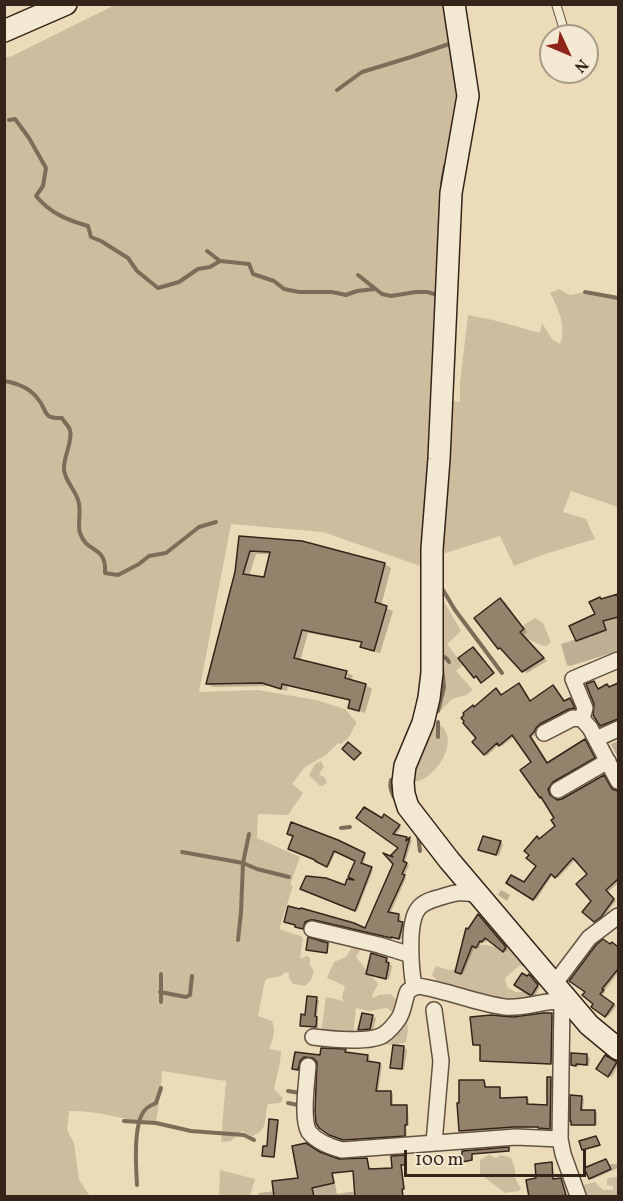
<!DOCTYPE html>
<style>
body{margin:0}
#map{position:relative;width:623px;height:1201px;overflow:hidden;background:#ecdbb8;font-family:Vollkorn,serif}
canvas{display:block}
.frame{position:absolute;inset:0;border:6px solid #342419;pointer-events:none}
.north{position:absolute;left:539px;top:24px;width:60px;height:60px;box-sizing:border-box;background:#f3e8d1;border:2px solid #a79a87;border-radius:50%;rotate:134deg;font-size:16px;font-weight:700;line-height:24px;text-align:center;color:#342419}
.north::after{content:'';display:block;margin:auto;width:21px;height:27px;background:#8f2418;clip-path:polygon(50% 0,100% 100%,50% 72%,0 100%)}
.scale{position:absolute;left:404px;top:1150px;width:182px;height:27px;box-sizing:border-box;border:3px solid #342419;border-top:0;padding-left:8px;font-size:18px;line-height:21px;white-space:nowrap;color:#342419;-webkit-text-stroke:4px #f3e8d1;paint-order:stroke}
</style>
<div id="map">
<canvas width="623" height="1201"></canvas>
<div class="frame"></div>
<div class="north">N</div>
<div class="scale">100 m</div>
</div>
<script>
const c = document.querySelector('canvas').getContext('2d');
c.lineJoin = 'round';
function fill(path, color) { c.fillStyle = color; c.fill(path, 'evenodd'); }
function strokePath(path, color, width, dash) { c.strokeStyle = color; c.lineWidth = width; c.lineCap = dash ? 'butt' : 'round'; c.setLineDash(dash || []); c.stroke(path); }
const green = new Path2D(`
 M115,5H450L460,83L426,568L323,532L231,524L199,692L258,690L316,700L345,709L357,723L354,727L349,737L341,744L338,743L326,755L305,767L292,784L303,793L288,815L258,814L257,838L300,857L290,885L293,886L279,929L303,937L300,959L307,956L310,958V965L314,971L311,980L305,986L293,984L289,978V973L285,972L281,976L266,979L264,985L258,1016L272,1021C276,1031 273,1039 269,1049L281,1051L280,1062L274,1089L283,1098L281,1103L268,1104C263,1119 270,1129 252,1136L242,1131L231,1141L221,1142L226,1081L162,1071L161,1088L156,1123C127,1121 98,1110 69,1111L67,1130L74,1143L79,1180L90,1196H5L4,58L12,56Z
 M559,289L570,295L585,292L618,298V507L571,491L563,512L586,519L595,539L545,554L514,566L500,536L436,556L445,400L460,402V383L468,315L497,321L540,333L542,323L552,339L560,344C567,327 558,308 550,293Z
 M442,598L461,631L447,644L463,665L456,671L473,690L466,695L452,699L437,714L431,712Z
 M535,618L543,623L551,642L546,646C532,644 533,637 517,639L514,635L522,626Z
 M434,722C465,733 437,780 414,782L408,778L424,730Z
 M321,761L324,767L319,774L325,778L327,782L323,786L319,785L309,775L315,764Z
 M356,945L360,950L356,957L378,984L372,996L373,998L379,995L391,994C405,1010 411,1020 406,1042L397,1045L383,1044V1039L393,1013L387,1008L369,1011L356,1008L353,1036L321,1033L326,997L344,1001L342,997L345,986L327,978L334,962L346,957L352,947Z
 M486,945L504,949H515L536,966H519L505,978L507,987L515,992H530L533,998L515,1004L442,987L432,975L436,966L449,970L462,969L472,946Z
 M489,1155L496,1158L501,1155L511,1158L515,1168V1178L521,1189L518,1191L505,1193L480,1174V1160Z
 M220,1170L255,1179L250,1196H219Z
 M618,1177V1196H586L583,1185L595,1182L603,1190H613V1186L607,1185V1178Z`);
const shadow = new Path2D(`
 M240,538L302,542L385,564L391,568L381,606L393,611L380,653L368,650L362,646L363,643L308,633L300,661L345,686L348,673L353,676L351,681L365,685L372,689L365,713L349,707L351,701L288,686L287,691L270,686L213,687L207,684L236,572ZM256,554H271L265,579L249,576Z
 M618,596V651L570,666L567,665L561,644L577,639L597,614L602,600Z
 M500,600L505,602L527,632L523,635L547,661L527,673L523,671Z
 M594,682L596,684L599,690L607,685L610,688L618,685V721L604,727L601,725Z
 M519,685L522,687L531,702L553,687L565,703L570,699L573,701L576,709L572,710L542,725L538,730L537,734L532,737L549,764L585,741L587,742L596,759L555,783L550,791L552,798L557,801L563,800L604,777L606,778L614,791L618,792V858L616,860L618,863V883L608,892L616,901L603,918L598,922L584,912L592,901L589,875L576,859L558,878L553,874L536,900L508,883L524,884L538,865L540,840L557,826L556,818L544,799L541,797L533,763L515,736L502,746L499,744L487,756L485,754L479,738L475,708L496,690L502,696Z
 M618,741V758L611,744Z
 M385,816L401,828L395,836L409,840L411,839L412,840L405,863L409,865L404,877L406,878L390,914L401,917L400,923L405,925L402,939L393,937V939L318,920H313L308,923L305,930L299,928L289,908L366,930L399,861L400,848L382,819Z
 M295,836L366,855L363,865L373,870L357,911L302,888L346,886L361,882L357,860L336,851L329,866L317,860Z
 M500,843L503,844L499,856L483,851Z
 M501,890L510,895L507,901L498,895Z
 M481,917L508,949L506,952L488,939L485,943L482,941L479,948L475,946L463,974L460,973Z
 M612,944L618,948V973L604,991L605,992L602,996L616,1006L608,1017L593,1007Z
 M386,959L389,961V964L392,966L389,979L368,974Z
 M529,976L540,987L535,996L531,994L528,978Z
 M316,999L319,1000L317,1018L318,1019V1028L303,1026L301,1025Z
 M552,1014L554,1015L553,1064L484,1061L481,1060L482,1046L475,1044L513,1019Z
 M363,1015L376,1018L373,1030L363,1031L360,1029Z
 M404,1048L407,1050L404,1070L395,1069L392,1067Z
 M345,1051L347,1052V1054L368,1057L370,1058L369,1063L382,1065L378,1093L391,1092L393,1094V1107H406L408,1108L409,1125H406L407,1136L346,1140L326,1131L319,1062L315,1058L307,1057L302,1062L300,1070L296,1069V1053L321,1057Z
 M587,1056L590,1058L589,1066L579,1065L578,1067L572,1065Z
 M605,1057L618,1065L612,1077L598,1068Z
 M551,1079L553,1080L552,1129H542L539,1127L463,1132L461,1131L484,1081L486,1082V1089L499,1088L501,1090V1099L527,1098L529,1099V1106L548,1107Z
 M581,1097L584,1099L583,1111H594L597,1112V1125H575L573,1124Z
 M270,1121L279,1122L274,1157L264,1156L268,1148Z
 M596,1138L598,1139L601,1146L585,1150L583,1149Z
 M320,1154L339,1161L366,1159L368,1161L370,1170L394,1169L405,1157L406,1158L407,1165H402L405,1189H403L404,1196H258L259,1193L275,1191L300,1179ZM354,1171L356,1191L337,1194L333,1174Z
 M598,1164H618V1168L593,1179L590,1178Z`);
const stream = new Path2D(`
 M337,90L362,72L411,57L452,43
 M9,120L15,119L29,138L46,168L43,186L36,196C50,213 67,220 88,226L91,237L101,241L128,258L137,271L158,288L179,282L198,269L210,267L220,261
 M442,183L445,166
 M207,251L220,261L249,264L253,274L274,281L284,289L299,292H332L346,295L357,291L374,289
 M358,275L382,294L391,296L416,292H427L441,296
 M585,292L618,298
 M4,381C17,383 30,388 38,399C48,410 41,419 62,418C64,422 69,426 70,430C73,441 64,456 64,467C63,479 75,489 78,500C82,511 77,523 80,533C87,554 107,545 105,573L118,575L139,564L149,556L166,553L199,527L216,522
 M438,588L443,590L455,610L502,673
 M440,652L441,655L447,659L449,662
 M438,711L444,687L442,668
 M438,722V737
 M396,800C392,795 389,787 391,780L395,781H396
 M341,828L350,827
 M418,834L420,851
 M182,852L243,863L257,869L289,877
 M238,940L241,912L243,863L249,834
 M161,974V1002
 M160,992L186,997L190,995L192,976
 M288,1091L300,1093
 M288,1103L298,1105L300,1107
 M124,1121L156,1123L191,1131L244,1135L254,1140
 M137,1185C136,1167 133,1126 144,1111C147,1107 151,1105 156,1103L161,1088`);
const building = new Path2D(`
 M239,536L302,541L385,563L375,602L387,606L374,651L360,647L362,642L302,630L294,658L347,671L345,678L366,684L359,711L348,708L350,700L282,684L281,689L262,683L206,684L235,572ZM250,551L270,552L264,577L243,574Z
 M618,594V617L603,621L606,630L576,641L569,626L595,614L589,602L600,597L601,599Z
 M500,598L524,629L520,632L544,658L522,672L500,648L498,649L474,618Z
 M473,647L494,673L481,683L476,676L474,678L458,658Z
 M594,681L598,689L607,684L609,687L618,683V719L600,726L593,715L594,704L586,684Z
 M519,683L530,701L553,685L564,701L570,698L575,708L569,709L540,724L536,728L534,732L530,736L547,763L585,739L595,758L553,782L548,789L550,795L557,800L562,799L604,775L612,789L618,791V879L606,890L614,899L601,917L594,922L582,912L591,901L576,884L587,874L573,858L555,878L551,874L533,900L506,883L511,875L524,882L536,866L526,858L529,855L524,851L537,836L539,839L555,826L551,820L554,818L541,797L540,798L520,770L531,762L512,735L499,746L497,743L484,755L472,742L476,738L463,723L464,721L461,718L464,715L463,713L473,705L474,707L496,688L501,695Z
 M348,742L361,753L354,760L342,749Z
 M364,807L382,818L384,814L400,825L393,834L407,837L406,841L410,837L403,861L407,863L402,874L405,875L388,912L399,914L398,921L403,922L399,939L391,937V938L314,920H310L305,922L303,929L295,927V925L284,922L288,906L300,909L301,908L354,923L365,928L393,864L383,853L393,857L391,855L398,848L356,818Z
 M291,822L338,840L365,853L361,863L372,867L355,911L300,889L306,876L326,878L345,885L347,879L354,880L348,877L355,861L334,851L327,867L315,861V860L288,849L293,836L287,834Z
 M483,836L501,841L496,855L478,850Z
 M478,914L506,947L503,952L485,938L482,942L480,941L476,948L472,946L461,974L455,972L466,928L468,929Z
 M308,937L328,943L327,953L306,950Z
 M603,939L610,944L612,942L618,947V969L602,989L604,990L600,994L614,1004L605,1017L591,1007L593,1004L582,995L585,992L569,981L596,945Z
 M371,953L387,958L386,962L389,963L386,979L366,974Z
 M522,973L527,976L529,974L538,985L532,995H530L514,985Z
 M307,996L317,997L315,1016L317,1017L316,1027L300,1026L301,1014L305,1015Z
 M362,1013L373,1015L370,1029L358,1030Z
 M543,1013H552L551,1064L480,1061V1045H473L470,1017L491,1015L513,1017Z
 M393,1045L404,1046L402,1069L390,1068Z
 M321,1048L346,1049L345,1052L368,1055L367,1061L380,1063L376,1091H391V1105H407V1125H405V1136L343,1140L329,1135L319,1128L316,1123L315,1111L317,1062L313,1058L304,1057L300,1061L298,1070L292,1069L295,1052L320,1055Z
 M571,1053L587,1054V1065L576,1064V1066L571,1065Z
 M605,1055L617,1062L608,1077L596,1069Z
 M547,1077H551L550,1129L538,1128V1127H513L459,1131L457,1103H459V1080H484L485,1087H500V1098L527,1097V1104L547,1105Z
 M570,1095L582,1096L581,1110H595V1125H571V1121H570Z
 M269,1119L278,1120L274,1157L262,1156L263,1146H267Z
 M596,1136L600,1145L582,1150L579,1141Z
 M306,1143L320,1152L339,1159L367,1158L369,1169L392,1168L391,1156L405,1155V1165H401L404,1189H402L403,1197H355L353,1171L332,1173L334,1183L312,1188L314,1197H274L272,1181L298,1178L292,1146Z
 M509,1147V1151L472,1154V1160L462,1162V1151Z
 M606,1159L611,1169L589,1179L584,1168Z
 M552,1162L553,1179L561,1178L566,1195L554,1197H529L526,1180L536,1178L535,1164Z`);
const lane = new Path2D(`
 M556,4L566,36`);
const street = new Path2D(`
 M582,719L585,708L573,679L618,660
 M544,733L573,718L582,719L590,728L618,781
 M596,739L618,729
 M558,790L608,761
 M312,929L379,945L411,955
 M555,983L589,938L618,916
 M414,987C411,969 407,923 418,909C423,902 431,900 438,898C456,892 461,891 479,895
 M567,997L562,1001L560,1139L563,1154L578,1196
 M313,1037C329,1039 370,1043 383,1035C389,1031 395,1024 399,1018C404,1010 404,1000 408,991L417,986C447,990 475,1003 505,1007C525,1009 543,1000 562,1001
 M308,1066C307,1082 301,1119 309,1132C317,1142 331,1147 342,1150L516,1137L560,1139
 M434,1143L441,1061L434,1010`);
const secondary = new Path2D(`
 M454,4L468,96L451,193L439,459L432,549V673L429,698L423,723L405,766L403,782L404,794L408,807L449,860L589,1025L618,1049
 M4,31L66,4`);
fill(green, '#cdbc9d');
fill(shadow, '#0003');
strokePath(stream, '#7d6d58', 4);
fill(building, '#94836c');
strokePath(building, '#342419', 1.5);
strokePath(lane, '#625241', 10);
strokePath(street, '#625241', 18);
strokePath(secondary, '#342419', 24);
strokePath(lane, '#f3e8d1', 8);
strokePath(street, '#f3e8d1', 15);
strokePath(secondary, '#f3e8d1', 21);
</script>
